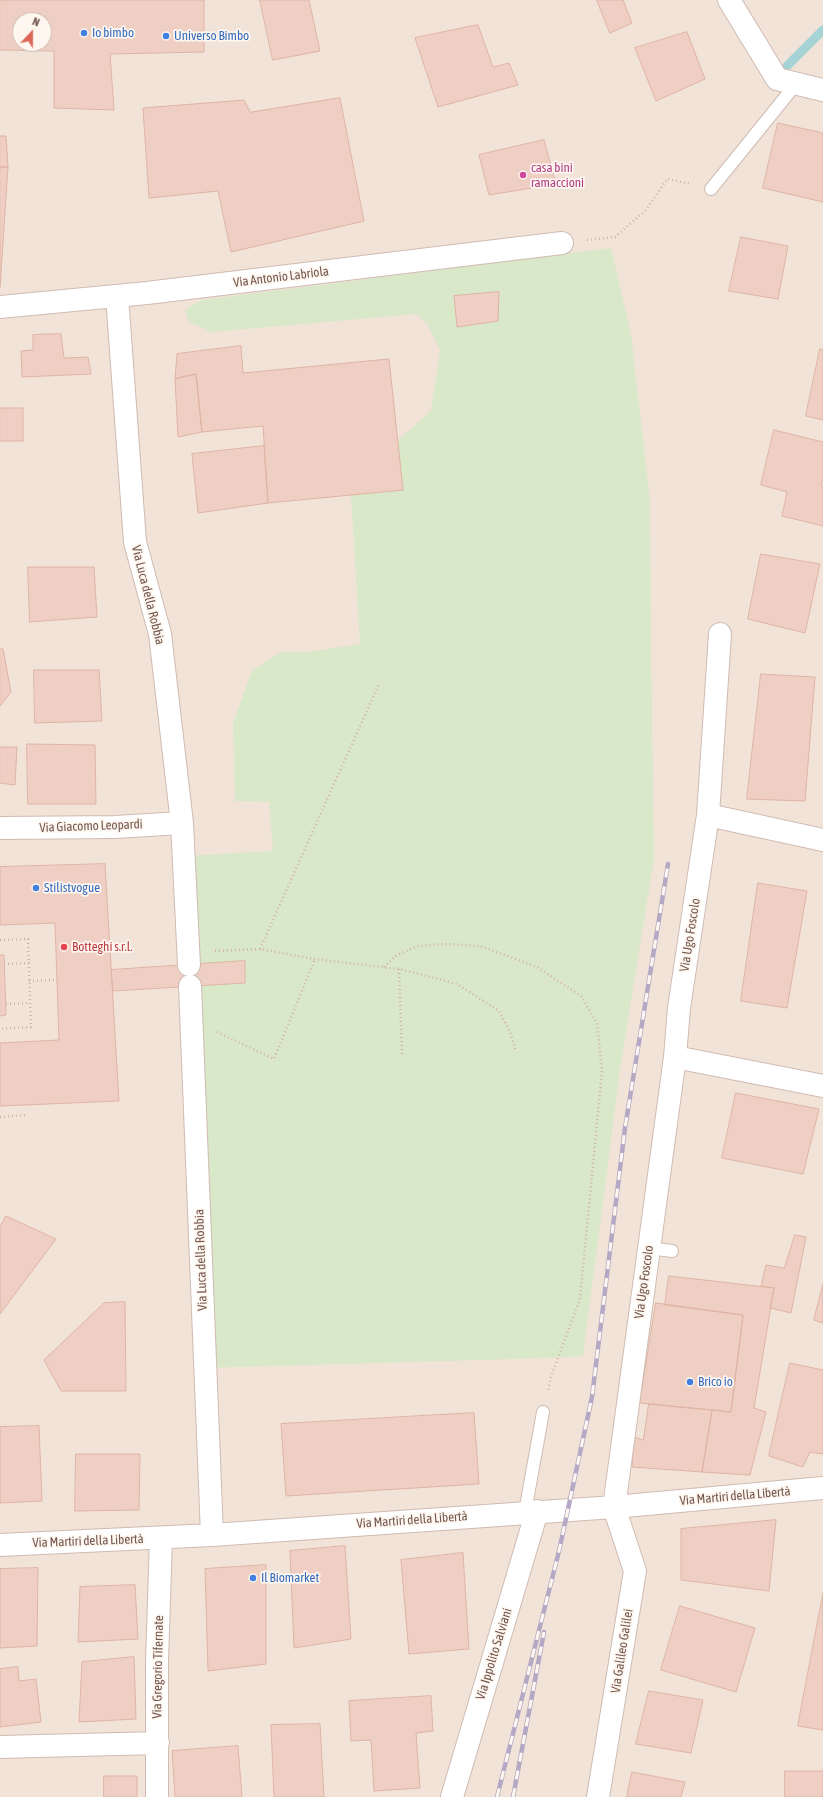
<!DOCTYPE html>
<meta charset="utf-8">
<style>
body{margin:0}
#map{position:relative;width:823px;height:1797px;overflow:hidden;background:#fbf2e9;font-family:"Asap Condensed",sans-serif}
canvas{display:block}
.north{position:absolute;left:12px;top:12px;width:40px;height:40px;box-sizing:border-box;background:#fef7f0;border:1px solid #c7b7af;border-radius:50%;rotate:22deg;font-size:11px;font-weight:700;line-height:16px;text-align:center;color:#74574e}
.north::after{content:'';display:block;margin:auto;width:14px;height:18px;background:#dc6658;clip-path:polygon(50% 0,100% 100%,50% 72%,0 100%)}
</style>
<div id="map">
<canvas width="823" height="1797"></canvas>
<div class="north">N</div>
</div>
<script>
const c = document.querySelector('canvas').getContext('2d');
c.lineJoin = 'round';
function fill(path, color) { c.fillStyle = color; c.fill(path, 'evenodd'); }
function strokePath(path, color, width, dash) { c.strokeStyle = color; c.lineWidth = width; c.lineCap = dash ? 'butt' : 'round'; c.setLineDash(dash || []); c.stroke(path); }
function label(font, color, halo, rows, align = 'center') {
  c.font = font + ' "Asap Condensed",sans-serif'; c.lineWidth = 3.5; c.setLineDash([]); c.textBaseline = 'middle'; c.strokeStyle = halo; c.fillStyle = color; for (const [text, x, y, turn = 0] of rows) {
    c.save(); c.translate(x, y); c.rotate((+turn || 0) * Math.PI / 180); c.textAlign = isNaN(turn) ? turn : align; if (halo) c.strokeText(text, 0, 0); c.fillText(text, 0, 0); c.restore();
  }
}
const residential = new Path2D(`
 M0,0H823V1797H0ZM20,20H44V44H20Z`);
const green = new Path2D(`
 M611,248L631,334L650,501L651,645L654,859L621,1063L583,1356L549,1358L205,1368L190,986L244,983L245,961L189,965L184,856L273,851L269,802L235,801L233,723L252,671L281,652H307L360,644L351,495L403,490L398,440L431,411L440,350L427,323L416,314L212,332L189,322L185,310L202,300Z`);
const stream = new Path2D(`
 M787,66L823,30`);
const building = new Path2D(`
 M0,0H204V52L110,54L114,110L54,108V51L0,50ZM20,20H44V44H20Z
 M260,0H309L320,51L273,60Z
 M597,0H623L632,23L610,33Z
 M478,25L493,67L509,63L518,85L438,107L415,38Z
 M687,32L705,79L656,101L635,48Z
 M340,98L364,221L231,252L218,191L149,198L143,108L244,100L250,112Z
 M778,123L823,133V202L763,188Z
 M0,136H6L8,167H0Z
 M544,140L556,184L489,195L479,155Z
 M0,167H8L0,287Z
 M741,237L788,246L778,299L729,291Z
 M499,292L498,321L457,327L454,296Z
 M61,334L64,358L88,357L91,374L22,377L21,351L33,350V335Z
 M241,346L243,373L389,359L403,490L268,503L263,426L202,432L196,374L175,379L177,354Z
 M820,349L823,350V420L806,416Z
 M196,374L202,432L178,437L175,379Z
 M0,408H23V441H0Z
 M774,430L823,442V478L821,486L823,487V526L782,516L787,492L761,485Z
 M264,446L268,503L198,513L192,454Z
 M761,554L820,564L805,633L748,619Z
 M28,567H94L97,617L30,622Z
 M0,649H3L11,692L0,706Z
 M34,670H99L102,721L35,723Z
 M761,674L815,677L805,801L747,799Z
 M27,744L95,745L96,804H28Z
 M0,747H17L15,785L0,783Z
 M105,864L119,1101L0,1106V1043L59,1040L55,923L0,925V867Z
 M758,883L807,891L787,1008L741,1001Z
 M0,955H4L6,1015L0,1016Z
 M245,961V983L113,991L111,970Z
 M736,1093L819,1109L803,1174L722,1158Z
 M6,1216L56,1239L0,1314V1227Z
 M795,1235L806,1237L791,1313L770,1308L774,1288L761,1286L766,1265L784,1268Z
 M669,1276L774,1288L754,1408L766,1412L750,1475L702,1472L712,1410L731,1412L743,1315L665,1305Z
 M823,1284V1323L814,1320Z
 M125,1302L126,1391H61L44,1360L104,1303Z
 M656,1303L743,1315L731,1412L640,1403Z
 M790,1363L823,1370V1454L810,1452L803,1467L769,1456Z
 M649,1404L712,1410L702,1472L632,1467L634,1437L643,1440Z
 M474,1413L479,1484L286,1496L281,1424Z
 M39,1426L42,1501L0,1503V1427Z
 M76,1454H140L139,1510L75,1511Z
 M776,1520L769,1591L681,1580V1529Z
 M345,1546L351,1639L294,1648L290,1551Z
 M463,1553L469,1649L409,1654L401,1560Z
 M266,1565V1664L208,1671L205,1569Z
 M38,1568L37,1646L0,1648V1569Z
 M135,1585L138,1639L78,1642L80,1587Z
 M823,1593V1730L798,1726Z
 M680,1606L755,1628L736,1692L661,1670Z
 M134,1657L136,1719L79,1722L82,1662Z
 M18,1667L19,1681L36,1679L41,1722L0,1727V1669Z
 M649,1691L703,1700L691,1753L636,1744Z
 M431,1696L433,1731L416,1733L420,1788L374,1791L371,1740L351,1741L349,1701Z
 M320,1724L324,1797H274L271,1725Z
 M238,1746L242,1797H175L172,1751Z
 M785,1771H823V1797H785Z
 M632,1772L685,1782L681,1797H627Z
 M104,1776H137V1797H104Z`);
const path = new Path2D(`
 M587,240L615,237L646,210L667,179L691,184
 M0,940L28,939L31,1027L0,1029
 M260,949L379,684
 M215,951L260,949L315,959L399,969L457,984L499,1011L511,1034L515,1049
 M4,964L29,963
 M384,967L397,955L418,946L446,944L480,946L537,967L581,996L597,1023L602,1071L580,1299L551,1377L548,1392
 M399,969L402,1054
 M29,981L57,980
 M6,1004L30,1003
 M217,1032L274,1059L315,959
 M0,1117L27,1115`);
const service = new Path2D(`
 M711,189L796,84
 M649,1248L672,1251
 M525,1512L543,1412`);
const minor = new Path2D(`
 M729,0L777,79L823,90
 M117,296L135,542L160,634L182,823L189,965
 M0,307L147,293L562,243
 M708,815L720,634
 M0,828L115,827L182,823
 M190,986L212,1535
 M675,1057L823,1086
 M0,1545L212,1535L614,1507L823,1488
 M0,1747L158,1743
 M157,1797V1661L161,1538
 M452,1797L537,1511
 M598,1797L635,1571L614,1507L675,1057L679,1008L708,815L823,840`);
const rail = new Path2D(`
 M497,1797L559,1551L592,1397L625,1128L668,864
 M513,1797L544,1632`);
const markers = [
 [84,33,4,"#3f7fe0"],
 [166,36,4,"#3f7fe0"],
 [523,175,4,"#d1479c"],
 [36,888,4,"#3f7fe0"],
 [64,947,4,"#e0444e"],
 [690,1382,4,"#3f7fe0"],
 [253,1578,4,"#3f7fe0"]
];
const shopNames = [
 ["Io bimbo",92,33],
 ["Universo Bimbo",174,36],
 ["Stilistvogue",44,888],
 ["Brico io",698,1382],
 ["Il Biomarket",261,1578]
];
const hotelNames = [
 ["casa bini",531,168],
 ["ramaccioni",531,183]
];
const streetNames = [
 ["Via Antonio Labriola",281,277,-7],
 ["Via Luca della Robbia",148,595,76],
 ["Via Giacomo Leopardi",91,826,-2],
 ["Via Ugo Foscolo",690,935,-81],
 ["Via Luca della Robbia",201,1260,-92],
 ["Via Ugo Foscolo",644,1282,-82],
 ["Via Martiri della Libertà",735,1496,-5],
 ["Via Martiri della Libertà",412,1520,-4],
 ["Via Martiri della Libertà",88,1541,-2],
 ["Via Galileo Galilei",622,1651,-81],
 ["Via Ippolito Salviani",494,1654,-73],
 ["Via Gregorio Tifernate",158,1667,-89]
];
const healthNames = [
 ["Botteghi s.r.l.",72,947]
];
fill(residential, '#f2e3d8');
fill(green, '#d9e8c8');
strokePath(stream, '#a6d3d5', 9);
fill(building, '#efcfc3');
strokePath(building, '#e0b4a4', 1);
strokePath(service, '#cfbbb2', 14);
strokePath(minor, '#cfbbb2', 24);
strokePath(path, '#d4b2a6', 2.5, [1, 3]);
strokePath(service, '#fff', 12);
strokePath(minor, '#fff', 22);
strokePath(rail, '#b4a8c5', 4.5);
strokePath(rail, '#fef7f0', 3, [9]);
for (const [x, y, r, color] of markers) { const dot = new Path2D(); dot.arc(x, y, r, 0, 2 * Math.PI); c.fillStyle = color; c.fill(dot); strokePath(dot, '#fef7f0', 1.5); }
label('13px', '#366cbe', '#fef7f0', shopNames, 'left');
label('13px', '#b23c85', '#fef7f0', hotelNames, 'left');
label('13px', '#74574e', '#fef7f0', streetNames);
label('13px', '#be3a42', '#fef7f0', healthNames, 'left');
</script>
